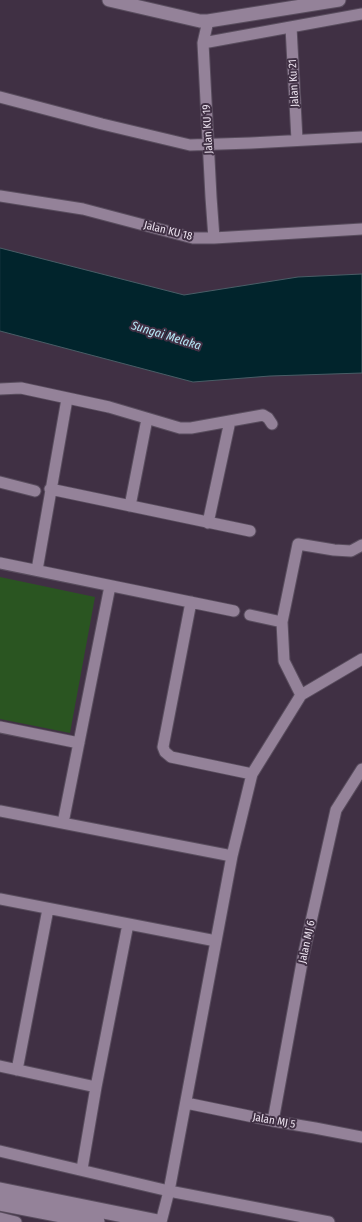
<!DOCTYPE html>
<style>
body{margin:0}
canvas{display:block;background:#403044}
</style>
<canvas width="362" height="1222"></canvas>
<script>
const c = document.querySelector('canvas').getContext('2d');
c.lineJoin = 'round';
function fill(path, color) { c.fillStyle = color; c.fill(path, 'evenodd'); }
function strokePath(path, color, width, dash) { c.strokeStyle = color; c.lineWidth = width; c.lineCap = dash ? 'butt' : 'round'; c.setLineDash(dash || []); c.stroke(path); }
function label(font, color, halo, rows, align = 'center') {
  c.font = font + ' "Fira Sans Condensed",sans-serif'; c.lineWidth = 4; c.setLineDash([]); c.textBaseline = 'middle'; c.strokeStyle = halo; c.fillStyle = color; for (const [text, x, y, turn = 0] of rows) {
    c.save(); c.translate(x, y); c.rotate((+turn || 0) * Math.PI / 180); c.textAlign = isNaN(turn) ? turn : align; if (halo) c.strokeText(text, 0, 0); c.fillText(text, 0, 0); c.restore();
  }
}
const green = new Path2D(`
 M0,577L95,597L70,733L0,719Z`);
const water = new Path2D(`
 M0,248L184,295L298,277L362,274V373L270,376L193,382L0,331Z`);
const minor = new Path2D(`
 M208,21L203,43L211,197L214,238
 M291,27L297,140
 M203,43L362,14
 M0,97L102,124L190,145L251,143L362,137
 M0,196L83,209L193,238H214L362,229
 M0,389L21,388L109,407L180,428H191L263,415L268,418L272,424
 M0,482L35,491
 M50,489L250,531
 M130,506L147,419
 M208,523L230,421
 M0,563L234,611
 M37,570L67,399
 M191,602L163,747L165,752L171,757L252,774
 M250,615L282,622
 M301,695L284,661L282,622L298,544L334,550L351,551L362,545
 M0,727L79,743
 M0,811L232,856
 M63,823L110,586
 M0,899L216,941
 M0,1066L96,1087
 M17,1070L48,909
 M186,1103L273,1121L315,1128L362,1137
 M273,1121L303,957L336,810L362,769
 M0,1151L169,1191L329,1222
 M82,1169L96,1087L128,924
 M0,1218L16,1222
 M161,1222L169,1191L232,856L252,774L301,695L362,659`);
const tertiary = new Path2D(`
 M109,0L200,21H208L339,0`);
const secondary = new Path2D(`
 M0,1190L158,1222
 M0,1203L97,1222`);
const streetNames = [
 ["Jalan Ku 21",294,83,-93],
 ["Jalan KU 19",208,129,-93],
 ["Jalan KU 18",168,231,14],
 ["Jalan MJ 6",307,942,-78],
 ["Jalan MJ 5",274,1121,10]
];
const waterNames = [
 ["Sungai Melaka",166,336,17]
];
fill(green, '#2a5521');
fill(water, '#01242c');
strokePath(water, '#485d66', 1);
strokePath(minor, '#594d5e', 13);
strokePath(tertiary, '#594d5e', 15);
strokePath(secondary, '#594d5e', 17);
strokePath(minor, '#948299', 11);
strokePath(tertiary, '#948299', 13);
strokePath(secondary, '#948299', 15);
label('11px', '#ece2ef', '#403044', streetNames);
label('italic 12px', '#b6e7f6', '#403044', waterNames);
</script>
